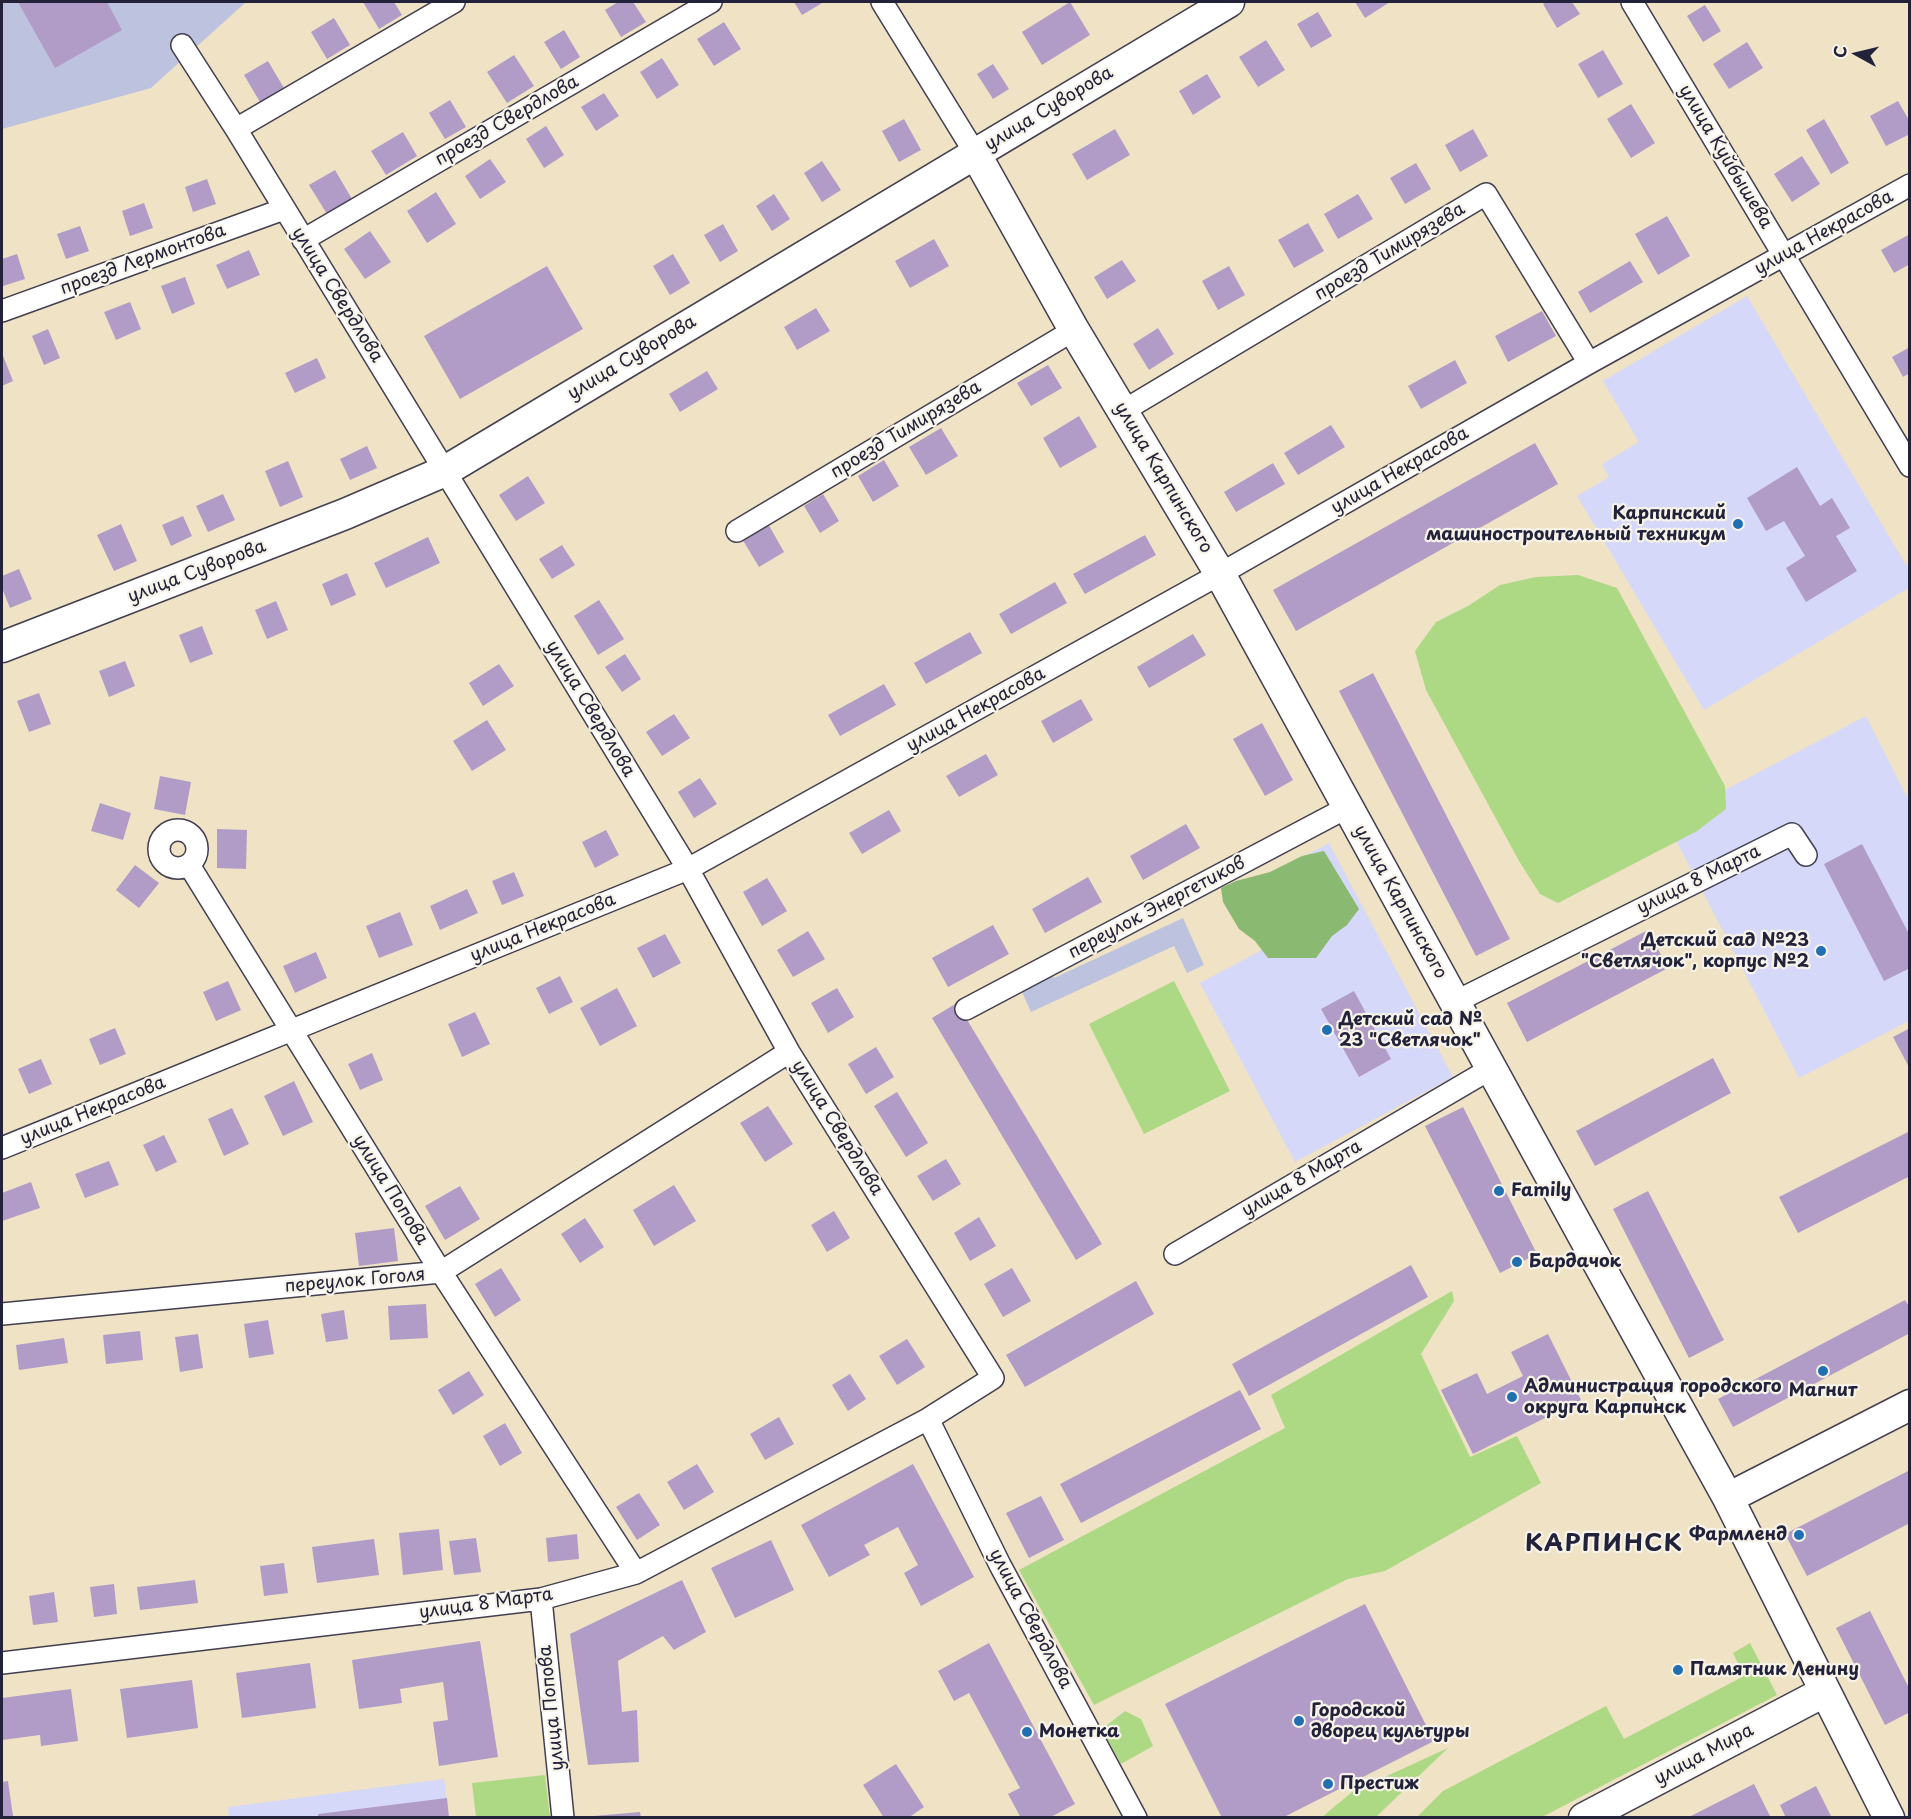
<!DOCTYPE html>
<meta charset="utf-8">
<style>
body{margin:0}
#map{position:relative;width:1911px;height:1819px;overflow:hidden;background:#f0e2c5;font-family:"Playpen Sans",sans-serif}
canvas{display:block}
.frame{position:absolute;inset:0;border:3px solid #22223b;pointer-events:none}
.north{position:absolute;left:1827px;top:24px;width:60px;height:60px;-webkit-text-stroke:4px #f7f3e8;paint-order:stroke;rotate:278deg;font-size:16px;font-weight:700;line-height:24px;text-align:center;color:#22223b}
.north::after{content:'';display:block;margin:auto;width:21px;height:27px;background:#22223b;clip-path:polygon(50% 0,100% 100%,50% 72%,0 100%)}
</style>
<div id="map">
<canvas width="1911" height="1819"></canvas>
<div class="frame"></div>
<div class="north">С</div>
</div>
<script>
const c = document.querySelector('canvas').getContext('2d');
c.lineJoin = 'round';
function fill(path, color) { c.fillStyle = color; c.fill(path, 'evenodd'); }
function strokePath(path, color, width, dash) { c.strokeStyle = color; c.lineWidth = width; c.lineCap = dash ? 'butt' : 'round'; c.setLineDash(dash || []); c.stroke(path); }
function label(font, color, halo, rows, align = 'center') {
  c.font = font + ' "Playpen Sans",sans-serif'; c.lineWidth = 4.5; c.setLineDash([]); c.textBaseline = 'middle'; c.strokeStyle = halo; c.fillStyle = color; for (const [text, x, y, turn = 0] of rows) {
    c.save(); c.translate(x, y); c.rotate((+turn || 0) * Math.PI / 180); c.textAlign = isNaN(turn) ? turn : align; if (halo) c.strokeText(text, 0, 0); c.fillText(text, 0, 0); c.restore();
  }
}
const built = new Path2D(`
 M1747,296L1909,570V588L1704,710L1577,496L1609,477L1602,464L1639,442L1603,381Z
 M1866,716L1909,801V1021L1799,1078L1666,821Z
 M1329,843L1453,1077L1295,1162L1200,983L1262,950L1233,894Z
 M444,1779L449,1817L229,1818L228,1807Z`);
const industrial = new Path2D(`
 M2,2H246L151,88L2,129Z
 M1183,918L1204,965L1187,973L1174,946L1031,1012L1019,985L1050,970L1054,978Z`);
const green = new Path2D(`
 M1578,575L1617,588L1725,786L1726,809L1697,831L1558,903L1540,894L1519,861L1426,690L1415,651L1436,622L1468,606L1500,585L1536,577Z
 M1174,981L1230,1091L1144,1134L1089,1024Z
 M1452,1291L1454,1301L1421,1354L1470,1457L1517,1436L1541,1483L1385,1571L1348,1579L1094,1705L1019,1570L1285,1428L1271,1395Z
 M1750,1643L1777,1695L1542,1817H1417L1443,1791L1606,1706L1624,1739L1744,1676L1733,1653Z
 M1125,1711L1141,1719L1153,1746L1121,1764L1102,1729Z
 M1448,1748L1376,1817H1322L1352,1792Z
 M545,1775L550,1817H476L472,1783Z`);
const forest = new Path2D(`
 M1324,851L1359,909L1347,925L1332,936L1316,958H1268L1255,941L1239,929L1223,902L1221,888L1236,881L1270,872L1302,856Z`);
const building = new Path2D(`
 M18,2H107L122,30L55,68Z
 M363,2H394L402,15L379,29Z
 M618,2H633L646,22L621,37L605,10Z
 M794,2H824L802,15Z
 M1070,2L1090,35L1042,65L1022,32Z
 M1355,2H1390L1365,18Z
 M1546,2H1572L1580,14L1557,28L1543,4Z
 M1705,5L1721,31L1703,42L1687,16Z
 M1318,12L1332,36L1311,48L1297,24Z
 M334,18L350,45L327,59L311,32Z
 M724,22L741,49L714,66L697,39Z
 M564,30L580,57L561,69L544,42Z
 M1266,40L1285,70L1258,87L1239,57Z
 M1747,42L1763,68L1729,89L1713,64Z
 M1603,50L1623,84L1598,98L1578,64Z
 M514,55L534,86L507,103L487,72Z
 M662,58L679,85L657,99L640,72Z
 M268,61L284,88L260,102L244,75Z
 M993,64L1009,89L993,99L977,74Z
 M1207,74L1221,97L1193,115L1179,91Z
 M604,93L619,116L596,131L581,107Z
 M450,100L466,127L445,139L429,113Z
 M1898,101L1910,122V134L1886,146L1870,116Z
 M1631,104L1655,143L1631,158L1607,119Z
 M904,119L921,150L899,162L882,131Z
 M1824,119L1849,163L1831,174L1806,130Z
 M546,126L564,155L544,168L526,139Z
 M1115,129L1130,155L1087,180L1072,154Z
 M1473,129L1488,156L1460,172L1445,145Z
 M403,132L417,156L386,175L371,151Z
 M1802,156L1820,184L1792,202L1774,174Z
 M490,159L506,182L480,199L465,176Z
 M822,161L841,190L822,202L804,173Z
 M1416,163L1431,189L1405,204L1390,178Z
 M335,170L352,199L327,214L309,185Z
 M207,179L216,204L193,212L185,187Z
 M436,192L456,224L427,243L407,211Z
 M774,194L790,219L772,231L756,206Z
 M1358,194L1373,219L1338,239L1324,214Z
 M144,203L153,228L130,236L122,211Z
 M1667,216L1690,256L1658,275L1635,234Z
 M1308,223L1324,251L1294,268L1278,240Z
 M723,224L738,251L720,262L704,235Z
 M80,226L89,251L66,259L57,234Z
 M370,231L391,262L365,279L344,249Z
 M1910,234V264L1894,273L1881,250Z
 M934,239L949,266L910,288L895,261Z
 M249,250L260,275L227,289L216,265Z
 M17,254L25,279L3,286L2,259Z
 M673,254L690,283L670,295L653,266Z
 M1122,260L1136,281L1107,299L1094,277Z
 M1630,261L1643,282L1590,313L1578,292Z
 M547,266L583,329L460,399L424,336Z
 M1229,266L1245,295L1218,310L1202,281Z
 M185,277L195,304L172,314L161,286Z
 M130,302L141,329L116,340L104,312Z
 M816,308L830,331L797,350L784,327Z
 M1542,311L1556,336L1508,362L1495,336Z
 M1158,328L1174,354L1149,370L1133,344Z
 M48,329L60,358L44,365L32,336Z
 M1910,347V373L1903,377L1892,357Z
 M2,353L13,381L2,386Z
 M317,358L326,378L295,393L285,373Z
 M1455,360L1467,383L1421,409L1408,386Z
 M1048,365L1062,388L1031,406L1017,383Z
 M707,371L718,389L680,412L669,394Z
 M1079,416L1097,447L1060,468L1043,438Z
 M1331,425L1345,447L1298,475L1284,453Z
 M941,428L958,456L926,475L909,447Z
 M1535,443L1558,484L1296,631L1273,590Z
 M367,446L377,468L350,480L340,459Z
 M884,460L899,486L873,502L858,476Z
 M288,461L303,497L280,507L265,471Z
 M1273,463L1285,484L1236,512L1224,492Z
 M1797,467L1820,506L1832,498L1850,528L1836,536L1857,571L1806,602L1786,568L1805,556L1784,521L1766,531L1747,498Z
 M528,476L545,503L516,521L499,495Z
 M223,494L235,520L208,532L196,506Z
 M823,494L839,521L820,533L804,506Z
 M183,516L192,536L171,546L162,525Z
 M767,522L784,552L759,567L741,537Z
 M121,524L137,561L114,571L97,535Z
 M1145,535L1156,555L1085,594L1073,574Z
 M428,537L440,563L386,588L374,563Z
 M562,545L575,565L552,579L539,559Z
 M19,569L32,599L10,608L2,588V576Z
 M347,573L356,595L331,606L322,584Z
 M1055,582L1067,603L1011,634L999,614Z
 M599,600L624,639L598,655L574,616Z
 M276,601L288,630L267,639L255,610Z
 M202,626L213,654L190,663L179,635Z
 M970,632L982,653L926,684L914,663Z
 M1193,634L1206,655L1149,688L1137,667Z
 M625,654L641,679L622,692L605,667Z
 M125,661L135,686L109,697L99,671Z
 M499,664L514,686L483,706L469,683Z
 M1373,673L1510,939L1476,956L1339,691Z
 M884,684L896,705L840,736L828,715Z
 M39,693L51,724L29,732L17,701Z
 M1081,699L1093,720L1053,743L1041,721Z
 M674,714L690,738L662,756L646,732Z
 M487,720L506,750L472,771L453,741Z
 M1262,723L1293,780L1265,796L1233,739Z
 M986,754L998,775L959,797L946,776Z
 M160,776L191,782L185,815L154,809Z
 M700,778L717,804L694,818L678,792Z
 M100,803L131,813L123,840L91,831Z
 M889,810L901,831L862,854L849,833Z
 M1186,824L1200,848L1143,880L1130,856Z
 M217,829L247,830L246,869L217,868Z
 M606,830L619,855L595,868L582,842Z
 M1862,844L1910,936V968L1884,981L1824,864Z
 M135,865L159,883L139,908L116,890Z
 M514,872L524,896L502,905L492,881Z
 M1088,877L1102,902L1045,933L1032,909Z
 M767,878L787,911L762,926L743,892Z
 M467,889L478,913L440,930L430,906Z
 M400,912L413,945L379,958L366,926Z
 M993,925L1009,954L948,987L932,958Z
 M1648,930L1668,968L1527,1042L1507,1003Z
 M808,931L825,959L793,977L777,950Z
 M665,934L681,963L653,978L637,948Z
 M316,952L327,978L295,993L283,966Z
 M560,976L573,1002L549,1014L536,988Z
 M228,981L241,1010L216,1021L203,992Z
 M617,988L637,1026L600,1046L580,1008Z
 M837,988L854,1017L828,1033L811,1003Z
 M1354,991L1391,1059L1359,1077L1321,1009Z
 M957,1003L1102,1244L1076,1260L932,1018Z
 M475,1012L490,1044L462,1057L448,1024Z
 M115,1028L126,1054L100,1065L89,1039Z
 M1910,1028V1069L1893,1037Z
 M876,1047L894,1077L866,1094L848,1064Z
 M372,1053L383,1080L360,1090L348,1064Z
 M1713,1058L1731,1093L1595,1166L1576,1131Z
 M41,1059L52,1084L29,1094L18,1069Z
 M294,1081L313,1122L283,1136L264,1096Z
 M897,1092L928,1143L906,1157L874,1106Z
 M768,1106L793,1144L765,1162L740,1123Z
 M1463,1107L1537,1254L1500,1273L1425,1126Z
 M232,1108L249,1144L224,1156L208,1119Z
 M1910,1131V1176L1798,1233L1779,1197Z
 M164,1135L177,1162L156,1172L143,1145Z
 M946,1159L961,1184L933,1201L917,1176Z
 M109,1161L119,1185L85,1198L75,1174Z
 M31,1182L40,1208L2,1221V1193Z
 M674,1185L696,1221L654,1246L633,1210Z
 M460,1186L480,1219L445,1240L425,1206Z
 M1648,1191L1724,1340L1689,1358L1613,1209Z
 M834,1211L850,1238L827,1252L811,1225Z
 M979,1217L996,1246L970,1261L954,1233Z
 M585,1218L604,1247L580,1263L561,1234Z
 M394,1228L398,1261L359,1266L355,1233Z
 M1411,1265L1428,1297L1249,1396L1232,1364Z
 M501,1268L521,1300L495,1317L475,1284Z
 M1012,1268L1031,1301L1003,1317L984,1284Z
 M1136,1281L1154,1314L1025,1387L1006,1355Z
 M1905,1300L1910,1308V1333L1733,1427L1718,1399Z
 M426,1304L428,1338L390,1340L388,1306Z
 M344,1310L348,1339L326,1342L321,1314Z
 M268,1320L274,1354L249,1358L244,1324Z
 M140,1331L143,1360L106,1364L103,1335Z
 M198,1334L203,1368L180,1372L175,1337Z
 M1548,1334L1581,1400L1473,1454L1441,1390L1477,1373L1487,1394L1523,1376L1511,1352Z
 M64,1338L68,1363L19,1370L16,1345Z
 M907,1339L925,1367L897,1385L879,1356Z
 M469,1371L484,1395L453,1415L438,1390Z
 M850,1374L866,1399L848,1411L832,1385Z
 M1240,1390L1261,1429L1081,1523L1060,1484Z
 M779,1417L794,1444L765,1460L750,1434Z
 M505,1423L522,1453L500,1466L483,1436Z
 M697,1464L714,1492L684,1510L667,1482Z
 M913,1464L974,1577L921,1606L904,1573L918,1565L898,1527L864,1545L870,1555L829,1577L801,1525Z
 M1910,1470V1523L1807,1576L1785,1534Z
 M639,1493L660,1525L637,1540L616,1507Z
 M1041,1496L1064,1540L1029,1558L1006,1513Z
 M439,1529L443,1570L403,1575L399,1533Z
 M577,1534L579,1559L548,1562L546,1538Z
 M476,1538L481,1572L454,1575L449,1541Z
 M374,1539L379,1575L317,1583L312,1547Z
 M771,1540L794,1590L735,1618L711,1568Z
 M284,1563L288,1593L264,1596L260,1566Z
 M195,1580L198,1603L140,1610L137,1587Z
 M682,1580L706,1632L674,1650L663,1636L618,1661L622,1712L637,1710L639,1762L588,1765L570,1634Z
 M114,1584L117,1614L94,1617L90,1587Z
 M54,1592L58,1622L33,1625L29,1596Z
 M1365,1604L1434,1741L1282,1818H1222L1165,1704Z
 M1870,1611L1910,1690V1712L1885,1725L1836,1628Z
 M480,1641L498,1757L439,1766L433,1722L448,1720L443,1682L400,1689L402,1703L359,1709L352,1660Z
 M989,1643L1075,1804L1049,1818H1021L1008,1794L1020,1788L969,1693L954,1701L938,1671Z
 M310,1663L316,1708L242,1718L236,1673Z
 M192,1680L198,1728L127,1738L120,1689Z
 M71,1689L78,1741L41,1746L40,1735L2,1740V1698Z
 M896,1764L924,1807L908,1818H884L863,1785Z
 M8,1781L13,1816L2,1818V1782Z
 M1754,1784L1771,1818H1687Z
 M1816,1786L1832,1818H1786L1780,1805Z
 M447,1798L449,1818H318V1814Z
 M640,1812L641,1818H594V1816Z`);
const street = new Path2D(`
 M882,2L975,153
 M1632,2L1910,466
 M236,129L454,2
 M303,240L711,2
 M2,311L284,209
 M1123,411L1486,194L1589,363
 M737,531L1074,330
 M159 849a19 19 0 1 1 38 0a19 19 0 1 1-38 0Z
 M189,865L441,1272L636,1573
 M1455,1002L1792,834L1806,855
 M966,1009L1348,807
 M2,1148L688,869L1220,574L1589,363L1910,185
 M1175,1254L1492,1068
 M2,1314L441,1272L789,1052
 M928,1419L1000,1565L1136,1818
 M541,1599L563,1818
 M2,1663L541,1599L636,1573L928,1419L993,1378L789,1052L688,869L236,129L182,45`);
const secondary = new Path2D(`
 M975,153L1074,330L1220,574L1603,1272L1728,1498L1889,1818
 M2,647L345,514L445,471L1229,2
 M1728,1498L1910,1405
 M1584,1818L1824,1692`);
const markers = [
 [1738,524,6,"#1f6fb2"],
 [1821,951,6,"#1f6fb2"],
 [1327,1030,6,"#1f6fb2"],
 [1499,1191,6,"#1f6fb2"],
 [1517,1262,6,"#1f6fb2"],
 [1823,1371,6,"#1f6fb2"],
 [1512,1397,6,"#1f6fb2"],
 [1799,1535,6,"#1f6fb2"],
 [1678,1670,6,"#1f6fb2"],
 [1299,1721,6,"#1f6fb2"],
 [1027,1732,6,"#1f6fb2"],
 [1328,1784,6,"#1f6fb2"]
];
const streetNames = [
 ["улица Суворова",1049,109,-31],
 ["проезд Свердлова",507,121,-30],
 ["улица Куйбышева",1725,157,59],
 ["улица Некрасова",1824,233,-29],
 ["проезд Тимирязева",1390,252,-31],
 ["проезд Лермонтова",143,260,-20],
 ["улица Свердлова",337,295,58],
 ["улица Суворова",632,358,-31],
 ["проезд Тимирязева",906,430,-31],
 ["улица Некрасова",1400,471,-30],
 ["улица Карпинского",1163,478,59],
 ["улица Суворова",197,572,-21],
 ["улица Свердлова",590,709,59],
 ["улица Некрасова",976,710,-29],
 ["улица 8 Марта",1699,880,-26],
 ["улица Карпинского",1400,902,61],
 ["переулок Энергетиков",1157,908,-28],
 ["улица Некрасова",543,928,-22],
 ["улица Некрасова",93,1111,-22],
 ["улица Свердлова",837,1128,58],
 ["улица 8 Марта",1302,1179,-30],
 ["улица Попова",390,1190,58],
 ["переулок Гоголя",355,1281,-5],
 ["улица 8 Марта",486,1604,-8],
 ["улица Свердлова",1030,1619,62],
 ["улица Попова",552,1708,-96],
 ["улица Мира",1704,1755,-28]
];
const poiNames = [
 ["Карпинский",1726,514,"right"],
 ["машиностроительный техникум",1726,535,"right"],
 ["Детский сад №23",1809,941,"right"],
 ["\"Светлячок\", корпус №2",1809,962,"right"],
 ["Детский сад №",1339,1020],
 ["23 \"Светлячок\"",1339,1041],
 ["Family",1511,1191],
 ["Бардачок",1529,1262],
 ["Администрация городского",1524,1387],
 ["округа Карпинск",1524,1408],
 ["Магнит",1823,1391,"center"],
 ["Фармленд",1787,1535,"right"],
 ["Памятник Ленину",1690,1670],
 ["Городской",1311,1711],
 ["дворец культуры",1311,1732],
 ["Монетка",1039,1732],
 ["Престиж",1340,1784]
];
const districtNames = [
 ["КАРПИНСК",1604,1544]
];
fill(built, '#d5d8f9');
fill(industrial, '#bdc3de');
fill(green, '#add985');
fill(forest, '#8ab972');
fill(building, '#b19cc7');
strokePath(street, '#413f50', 24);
strokePath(secondary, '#413f50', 33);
strokePath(street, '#fff', 21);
strokePath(secondary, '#fff', 30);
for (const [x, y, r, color] of markers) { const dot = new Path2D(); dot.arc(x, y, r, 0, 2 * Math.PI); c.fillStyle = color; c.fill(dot); strokePath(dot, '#f7f3e8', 2); }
label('18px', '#22223b', '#f7f3e8', streetNames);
label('bold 18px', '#22223b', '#f7f3e8', poiNames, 'left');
c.letterSpacing = '1.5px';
label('bold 24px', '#22223b', '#f7f3e8', districtNames);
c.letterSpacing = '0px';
</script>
